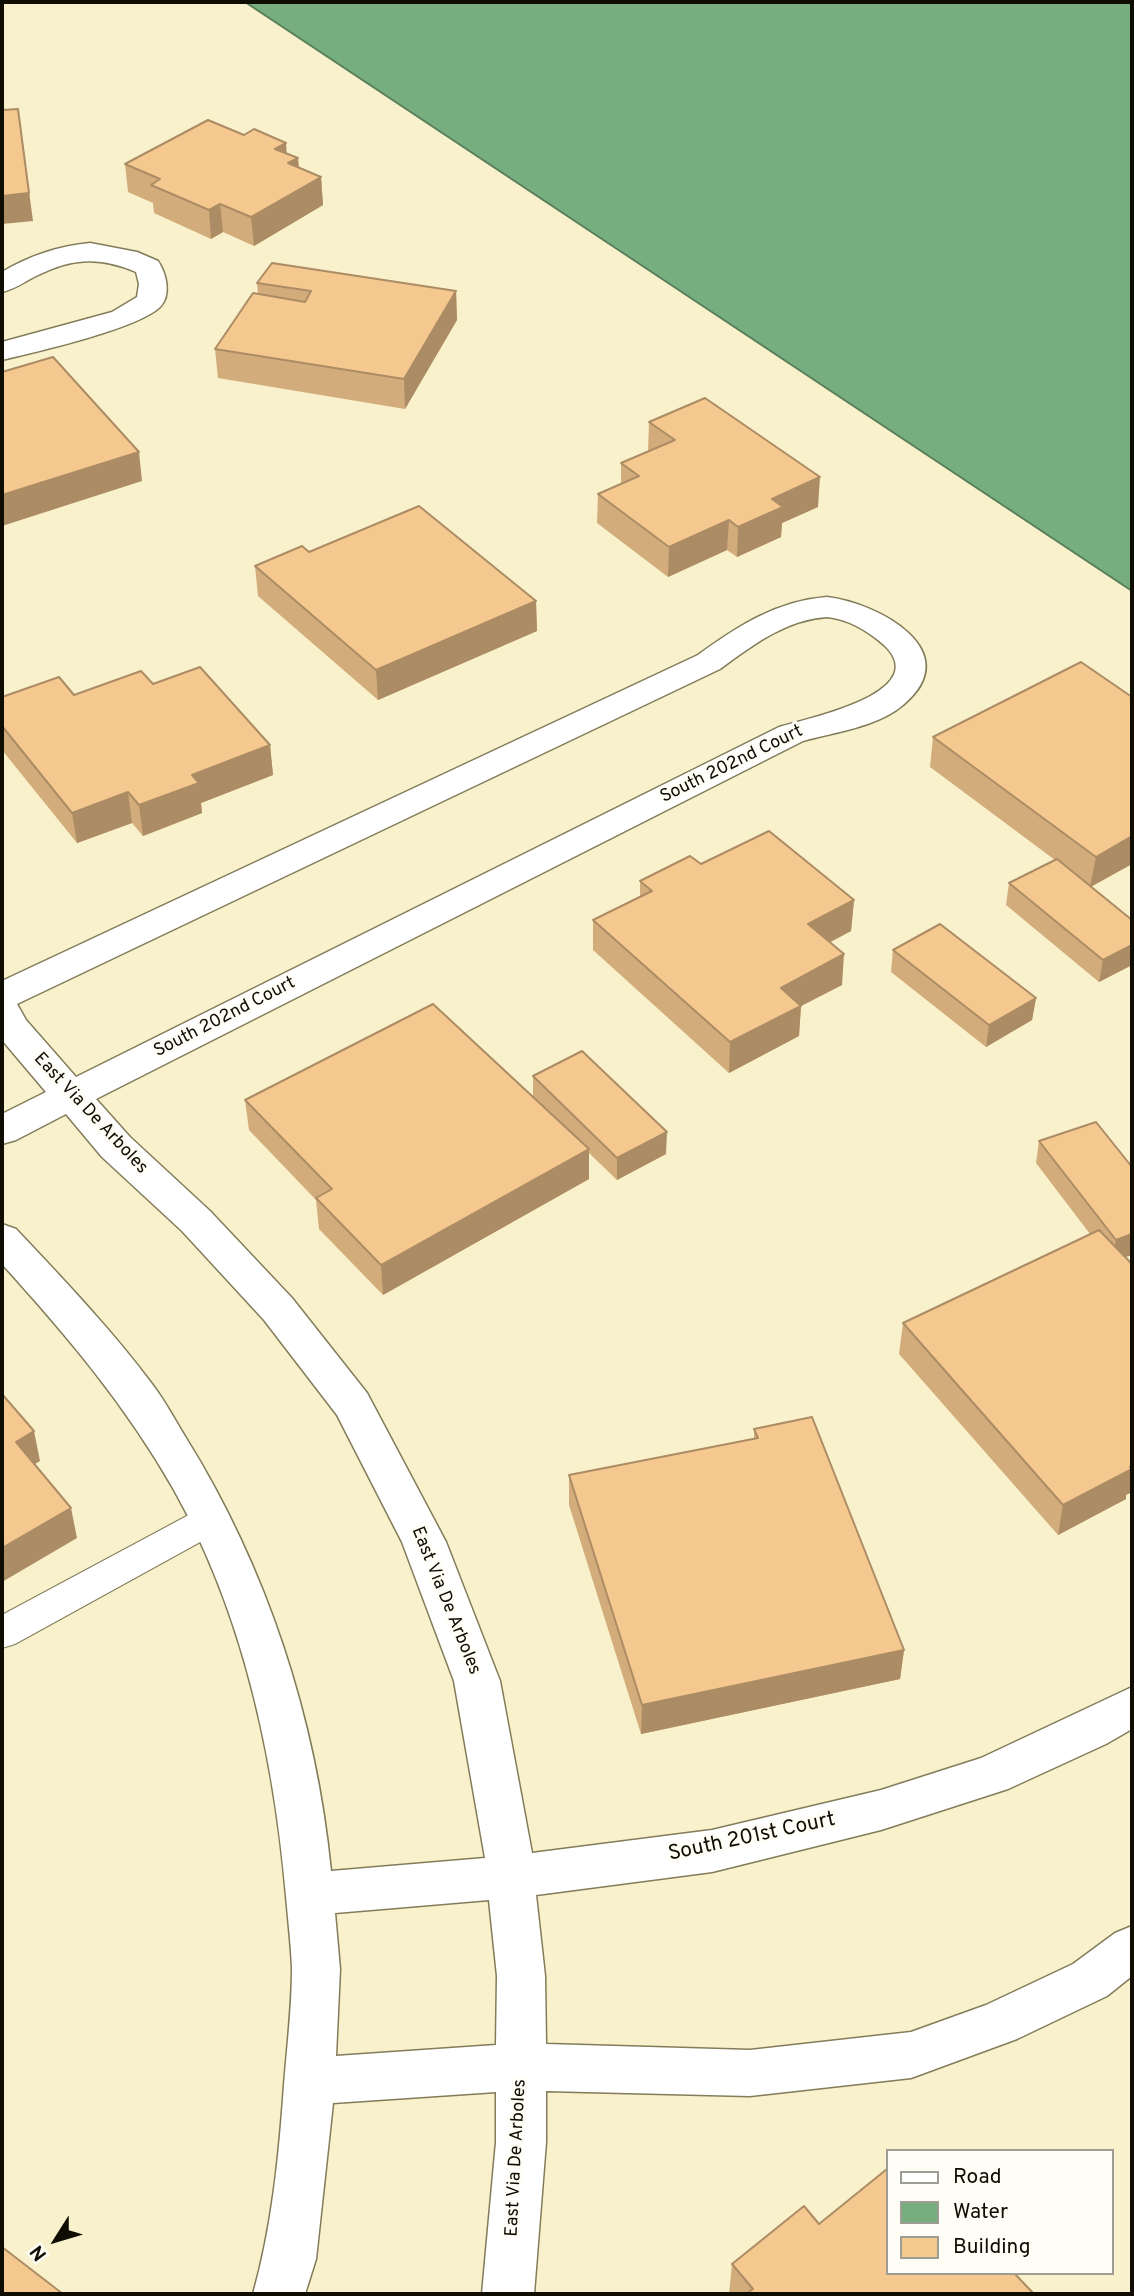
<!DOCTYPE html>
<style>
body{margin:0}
#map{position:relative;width:1134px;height:2296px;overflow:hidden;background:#f8f1cb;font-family:Overpass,sans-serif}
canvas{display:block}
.frame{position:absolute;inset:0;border:4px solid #0f0d02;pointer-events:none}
.legend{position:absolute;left:886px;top:2149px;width:228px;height:126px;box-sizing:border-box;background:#fefdf6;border:2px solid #9e9d94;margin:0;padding:9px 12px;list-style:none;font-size:21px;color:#0f0d02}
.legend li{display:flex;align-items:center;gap:14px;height:35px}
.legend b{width:35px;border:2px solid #9e9d94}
.north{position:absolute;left:21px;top:2205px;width:70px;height:70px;-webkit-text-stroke:5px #fefdf6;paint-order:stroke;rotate:233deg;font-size:19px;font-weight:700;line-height:28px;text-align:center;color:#0f0d02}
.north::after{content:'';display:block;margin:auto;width:24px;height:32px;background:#0f0d02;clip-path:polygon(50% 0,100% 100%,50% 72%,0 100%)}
</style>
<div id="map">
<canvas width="1134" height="2296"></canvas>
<div class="frame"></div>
<ul class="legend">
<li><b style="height:9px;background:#fff"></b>Road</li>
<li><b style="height:19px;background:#77ae7f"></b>Water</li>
<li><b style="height:19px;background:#f5c88f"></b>Building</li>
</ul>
<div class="north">N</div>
</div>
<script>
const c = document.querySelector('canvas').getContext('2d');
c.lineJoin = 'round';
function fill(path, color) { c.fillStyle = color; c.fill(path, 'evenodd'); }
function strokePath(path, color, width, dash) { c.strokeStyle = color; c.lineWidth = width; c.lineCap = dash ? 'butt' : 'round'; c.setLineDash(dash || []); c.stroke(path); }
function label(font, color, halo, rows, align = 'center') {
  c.font = font + ' Overpass,sans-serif'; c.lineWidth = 6; c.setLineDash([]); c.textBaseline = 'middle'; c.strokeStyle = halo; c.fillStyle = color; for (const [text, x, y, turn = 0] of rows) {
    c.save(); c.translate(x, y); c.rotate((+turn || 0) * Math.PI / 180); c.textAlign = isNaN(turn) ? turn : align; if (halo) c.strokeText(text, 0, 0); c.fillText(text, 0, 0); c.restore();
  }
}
const water = new Path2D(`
 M245,2H1132V591Z`);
const lane = new Path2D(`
 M210,1506L222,1510L228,1520L222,1530L15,1644L2,1648V1615L198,1510Z`);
const street = new Path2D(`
 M90,243L137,252L158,261C166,273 172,295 160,307C137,329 36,352 2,360V342L112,312L137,297L139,284L136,272C100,256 71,258 36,276C24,282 15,289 2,292V272C29,256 58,246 90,243Z
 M827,597C878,603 968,651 903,705C877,727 835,732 803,741L96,1099L130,1137L210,1211L292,1298L367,1393L446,1542L500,1681L532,1853L712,1830L881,1790L981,1758L1132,1687V1729L1106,1744L1008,1789L881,1830L712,1872L536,1895L545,1976L546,2044L750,2050L911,2032L986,2005L1073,1964L1115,1933L1132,1926V1976L1107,1996L1017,2039L911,2078L750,2096L546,2091V2142L534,2294H482L496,2142V2092L333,2103L316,2259L305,2294H253C272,2227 279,2156 284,2085C287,2047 292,2007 292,1968C291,1944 288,1920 286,1896C274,1757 243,1613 174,1490C125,1404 68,1337 2,1264V1224L16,1229C63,1279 111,1329 152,1384C165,1401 175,1420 186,1438C267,1568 316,1719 331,1871L485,1858L454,1681L402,1542L337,1415L264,1320L182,1231L102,1157L66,1114L16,1140L2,1144V1114L46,1092L2,1040V981L698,655C738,626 776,601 827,597ZM827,617C848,619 868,631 884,645C935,693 805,719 779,727L76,1077L26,1020L17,1004L720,669C753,645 785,620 827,617ZM489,1900L497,1976L496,2045L336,2056L340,1969L335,1913Z`);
const wall = new Path2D(`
 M287,154L298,158L299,168L321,177L323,205L254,246L223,232L211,239L154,213L153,203L128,192L125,164Z
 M257,283L456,291L457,320L405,409L218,378L215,349L258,294Z
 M649,422L818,507L782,523L781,537L737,557L727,550L668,577L597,523L598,494L621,484V463L648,451Z
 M309,552L536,601L537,631L378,700L258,596L255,566Z
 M153,684L270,745L273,775L201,803L202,813L143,836L132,823L77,843L2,750V697L74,695Z
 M933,737L1132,864L1091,887L1132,920V965L1099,982L1006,905L1009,883L1055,860L930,767Z
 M701,864L854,900L851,931L830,942L842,985L801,1006L799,1036L729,1073L593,950V920L640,896V881Z
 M893,950L1036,998L1032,1020L986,1047L891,972Z
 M533,1076L666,1154L617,1180L589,1153V1179L383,1295L319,1229L316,1200L249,1130L245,1100L533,1097Z
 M1096,1122L1125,1257L1132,1264V1492L1126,1495V1499L1058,1535L899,1354L903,1323L1090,1234L1036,1163L1039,1141Z
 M754,1429L904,1650L900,1679L641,1734L569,1505V1475L754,1439Z
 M819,2224L1034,2294H729L732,2264Z`);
const shadedWall = new Path2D(`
 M18,109L33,221L2,224V196Z
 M286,143L288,171L275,149Z
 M298,158L300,186L288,163Z
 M321,177L323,205L254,246L251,217Z
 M220,204L223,232L211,239L209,210Z
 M456,291L457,320L405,409L404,379Z
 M139,452L142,481L2,526V495Z
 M820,477L818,507L782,523L781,537L737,557L738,527L772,499Z
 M729,520L727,550L668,577L669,547Z
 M536,601L537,631L378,700L376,670Z
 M270,745L273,775L201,803L202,813L143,836L139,805L192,775Z
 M128,792L132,823L77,843L72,813Z
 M1132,836V864L1090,887L1096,857Z
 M854,900L851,931L806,955L808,924Z
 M1132,945V965L1099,982L1103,960Z
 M844,954L842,985L801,1006L799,1036L729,1073L730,1042L781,988Z
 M1036,998L1032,1020L986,1047L989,1025Z
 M667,1132L666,1154L617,1180V1158Z
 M589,1149V1179L383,1295L381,1265Z
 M1132,1234V1255L1111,1262L1116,1240Z
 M34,1431L40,1461L22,1472L16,1442Z
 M1132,1466V1492L1126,1495V1499L1058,1535L1063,1505Z
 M71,1508L77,1538L2,1582V1548Z
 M904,1650L900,1679L641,1734L642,1705Z`);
const building = new Path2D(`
 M18,109L29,193L2,196V110Z
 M208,120L244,135L254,129L286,143L275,149L298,158L288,163L321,177L251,217L220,204L209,210L151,185L160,179L125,164Z
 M272,263L456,291L404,379L215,349L253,293L305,302L311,291L257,283Z
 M53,357L139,452L2,495V372Z
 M705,398L820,477L772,499L783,507L738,527L729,520L669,547L598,494L639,476L621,463L675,440L649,422Z
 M419,506L536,601L376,670L255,566L302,546L309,552Z
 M1081,662L1132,697V836L1096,857L933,737Z
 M200,667L270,745L192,775L199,783L139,805L128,792L72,813L2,726V697L59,677L74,695L141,671L153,684Z
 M769,831L854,900L808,924L844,954L781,988L801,1006L730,1042L593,920L652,891L640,881L690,856L701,864Z
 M1057,859L1132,920V945L1103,960L1009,883Z
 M940,924L1036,998L989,1025L893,950Z
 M433,1004L589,1149L381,1265L316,1198L332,1189L245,1100Z
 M582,1051L667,1132L617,1158L533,1076Z
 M1096,1122L1132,1167V1234L1116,1240L1039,1141Z
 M1099,1230L1132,1264V1466L1130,1467L1132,1469L1063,1505L903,1323Z
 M2,1394L34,1431L16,1442L71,1508L2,1548Z
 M812,1417L904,1650L642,1705L569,1475L758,1438L754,1429Z
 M887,2169V2273H1014L1034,2294H746L753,2289L732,2264L804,2206L819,2224Z
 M2,2247L63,2294H2Z`);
const streetNames = [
 ["South 202nd Court",732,765,-26],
 ["South 202nd Court",225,1018,-27],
 ["East Via De Arboles",90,1114,47],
 ["East Via De Arboles",445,1601,68],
 ["East Via De Arboles",517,2158,-87]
];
const nearStreetnames = [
 ["South 201st Court",752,1838,-12]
];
fill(water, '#77ae7f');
strokePath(water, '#587e5a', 2);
strokePath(lane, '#837c5a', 2);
strokePath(street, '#837c5a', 3);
fill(lane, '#fff');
fill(street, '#fff');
fill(wall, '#d3ac7b');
fill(shadedWall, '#ac8c64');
fill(building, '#f5c88f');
strokePath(building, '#ac8c64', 2);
label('18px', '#0f0d02', '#fefdf6', streetNames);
label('21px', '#0f0d02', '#fefdf6', nearStreetnames);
</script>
